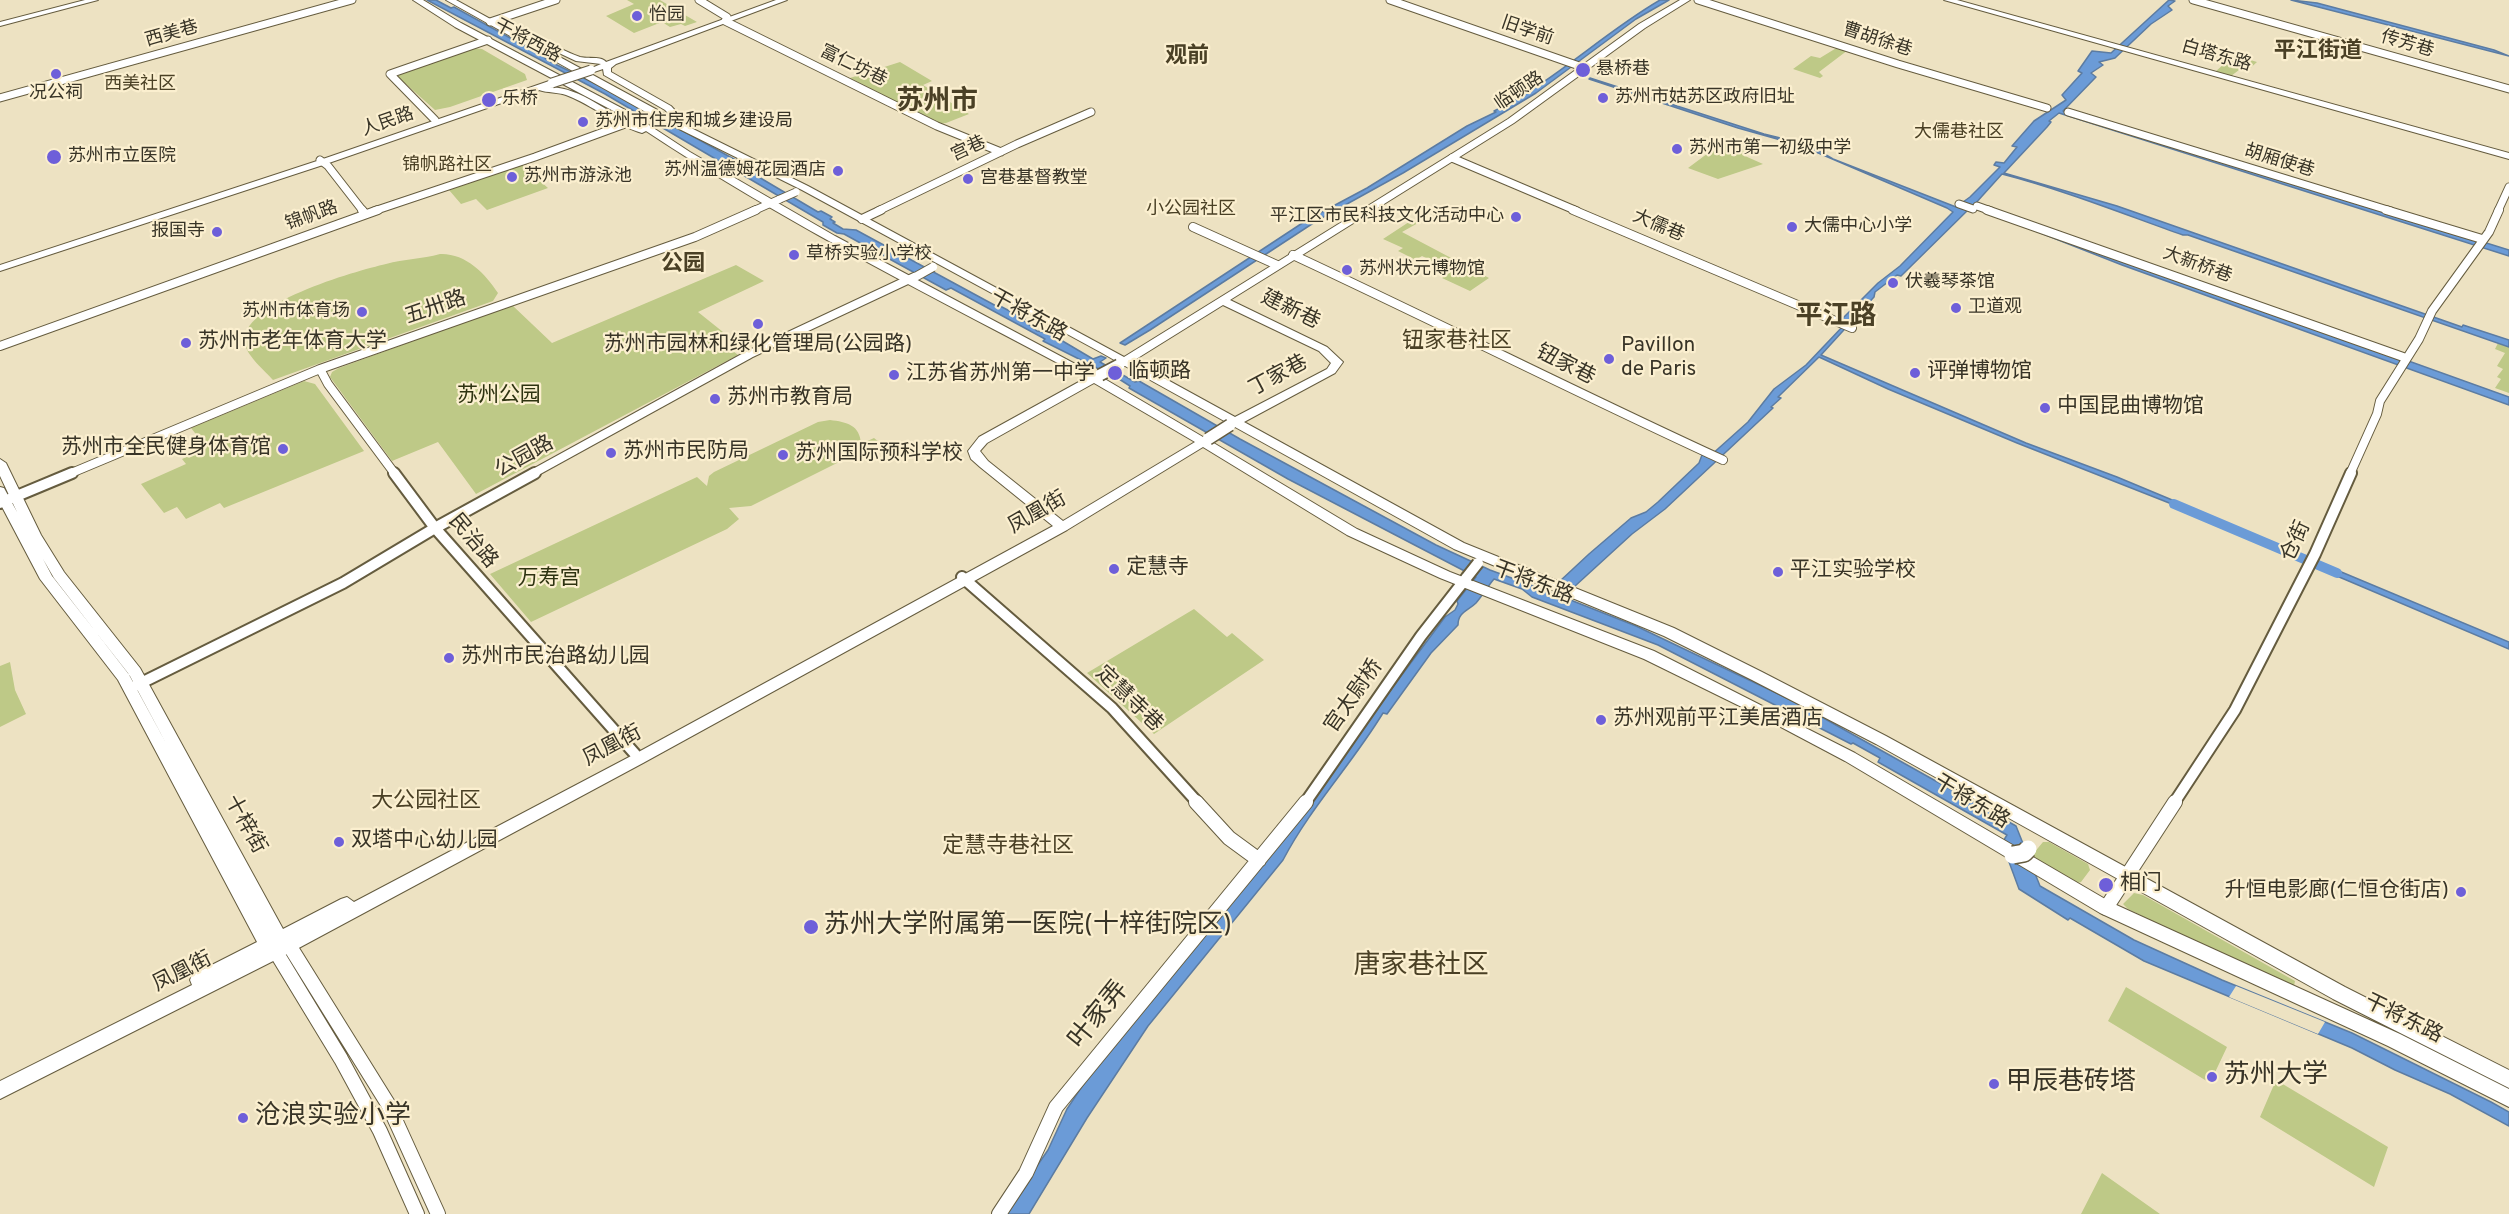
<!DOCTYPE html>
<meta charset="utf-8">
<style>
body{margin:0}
canvas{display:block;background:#ede2c2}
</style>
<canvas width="2509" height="1214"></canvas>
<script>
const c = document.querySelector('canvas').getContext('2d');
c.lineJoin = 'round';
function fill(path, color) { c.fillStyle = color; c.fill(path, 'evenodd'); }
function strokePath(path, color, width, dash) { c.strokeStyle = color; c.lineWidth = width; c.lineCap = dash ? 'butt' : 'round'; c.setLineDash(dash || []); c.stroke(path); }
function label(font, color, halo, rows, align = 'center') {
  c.font = font + ' Overpass,"Noto Sans SC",sans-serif'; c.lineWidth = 4.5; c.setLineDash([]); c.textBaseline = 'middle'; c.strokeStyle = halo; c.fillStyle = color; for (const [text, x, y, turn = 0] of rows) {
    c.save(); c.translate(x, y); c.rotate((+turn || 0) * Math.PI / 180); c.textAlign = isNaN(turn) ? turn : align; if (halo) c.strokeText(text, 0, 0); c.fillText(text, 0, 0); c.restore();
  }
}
const green = new Path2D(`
 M627,0H660L675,9L668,11L672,14L666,16L676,18L685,15L697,22L685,26L681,24L670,27L662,22L634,33L606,16L634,4Z
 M1838,47L1848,50L1819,72L1823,76L1820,78L1793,69L1811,56L1820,58Z
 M471,48L482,49L525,74L527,80L450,107L435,110L398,77L400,73Z
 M2234,55L2257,62L2246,72L2239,70L2231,76L2215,72Z
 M900,62L932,81L923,85L969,114L946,123L939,124L850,78Z
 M1723,142L1750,152L1745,156L1763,164L1718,179L1688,168Z
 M522,165L548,188L487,210L476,199L461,204L449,190Z
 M1412,220L1418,223L1402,232L1489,278L1470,291L1442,278L1452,271L1422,256L1416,260L1398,251L1403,248L1383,239Z
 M440,254C465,253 485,273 498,293L493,301L273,380C265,371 247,356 245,344C237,304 356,271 386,264C404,259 422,259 440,254Z
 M736,265L764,281L698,312L723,332L715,337L738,355L476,494L438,442L392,461L330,377L332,372L339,368L512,305L552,343Z
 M2498,343L2509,347V393L2495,388L2501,379L2497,377L2503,369L2497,366L2505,353L2495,349Z
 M304,381L315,384L364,451L224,508L220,503L186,519L177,507L164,513L144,488L141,484L186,464L182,459L207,448L191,428Z
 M830,420C847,422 860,425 861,444L874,438L879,442L751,506L729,508L739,519L727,529L531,622L490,574L697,477L707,486L709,476L714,472L818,422Z
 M1194,609L1227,637L1232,633L1264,660L1154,734L1087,673Z
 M10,662L15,690L26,714L0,727V666Z
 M2043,842H2049L2088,864L2090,870L2081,882L2077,883L2036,859L2033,854Z
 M2134,893L2143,895L2295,981L2294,986L2209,949L2128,909L2123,904Z
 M2126,987L2227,1047L2210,1083L2108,1021Z
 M2276,1080L2388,1147L2374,1187L2260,1117Z
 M2102,1173L2160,1214H2081Z`);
const water = new Path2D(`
 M427,0H436L451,8L454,7L543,56L547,60L616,94L761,174L757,176L818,212L821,211L832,217L830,219L835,222L833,223L843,229L856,230L998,307L1000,306L1025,319L1023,320L1037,331L1049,333L1093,359L1101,356L1106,358L1100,362L1135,382L1139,381L1240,439L1436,545L1490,570L1552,593L1560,581L1589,554L1631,518L1646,512L1658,502L1699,463L1702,455L1710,456L1748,422L1774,389L1806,365L1845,324L1840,321L1878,283L1900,266L1953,212L1947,208L1802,146L1738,128L1589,79L1590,78L1764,134L1809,145L1833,159L1956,207L1970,197L2000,167L1994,165L1996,162L2004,163L2017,147L2012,146L2034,121L2066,100L2062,95L2082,73L2078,71L2092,51L2111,53L2169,0L2175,1L2168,6L2172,10L2151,24L2115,58L2099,62L2103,65L2091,73L2096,77L2063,111L2509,250V256L2059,113L2049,121L2051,122L2047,127L2004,173L2117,206L2462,327L2463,325L2509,340V347L2188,235H2183C2126,215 2064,190 2002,174L1974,205L2509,397V405L2122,265L1972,206L1901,276L1897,275L1875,292L1874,297L1821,355L2026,443L2117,477L2189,507L2187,510L2017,443L1888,389L1819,357L1778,397L1781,398L1771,407L1773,408L1665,509L1632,534L1563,597L1636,626L1793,701L2016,826L2040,886L2134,940L2222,980L2352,1033L2491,1102L2509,1112V1126L2450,1094L2395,1070L2352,1048L2144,961L2070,918L2068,920L2019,889L2002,843L2007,835L1878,762L1880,758L1853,743L1851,744L1658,645L1532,597L1522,589L1494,579C1488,586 1482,596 1476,603C1468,611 1458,612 1458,625L1431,653L1387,714L1383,713C1352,764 1310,808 1283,860L1148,1026L1087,1118L1029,1214H1004L1048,1150L1067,1109L1113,1040L1363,727L1445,617L1455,610L1458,604L1457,601L1476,577L1288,479L1129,388L1130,386L1119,379L1043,341L1045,339L951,288L946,290L844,234L837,233L823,225V222L605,94Z
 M1660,0H1669L1636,19L1536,93L1403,173L1318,220L1150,330L1125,345L1120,343L1307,220L1367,188L1467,126L1496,112L1494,111C1554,82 1603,33 1660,0Z
 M2291,0L2317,3L2494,50L2509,56Z
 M2327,566L2509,642V649L2325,571Z`);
const pier = new Path2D(`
 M2236,986L2278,1003L2325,1022L2318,1034L2229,997Z`);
const canal = new Path2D(`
 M2174,504L2337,573`);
const minorFar3 = new Path2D(`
 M699,0L727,17
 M1390,0L1585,68
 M1698,0L1898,64L2047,108
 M2193,0L2509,89
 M725,21L937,126L1001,152
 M490,22L556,0
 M0,98L352,0
 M2068,112L2391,211
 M435,120L390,74L488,40
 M1452,158L1577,211
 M320,160L328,166L363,211
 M1959,204L1973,209
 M1977,206L1991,211
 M374,211L535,157L636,120
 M753,211L780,199
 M878,211L1017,144L1091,112
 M2498,211L2509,187`);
const minorFar2 = new Path2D(`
 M362,210L365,214
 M1573,210L1852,328
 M1987,210L2406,358
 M2386,210L2482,239
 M862,219L881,210
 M1193,227L1277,265
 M1293,255C1437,322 1579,394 1723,460
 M0,346L378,210
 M320,369L328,384L395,474
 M69,474L320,369L695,237L756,210
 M532,474L750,354L914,277
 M2350,474L2377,414L2380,401L2419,339L2432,311L2489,232L2499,210`);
const minorFar1 = new Path2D(`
 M394,473L435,528L635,754
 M0,503L72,473
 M962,577L1112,708L1198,803
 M135,686L343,583L435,528L535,473
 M1305,803L1421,636L1467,577
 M2174,803L2235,710L2315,554L2351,473`);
const minor = new Path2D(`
 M1196,802L1229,838L1259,860
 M2106,908L2175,802
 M289,945L388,1104L438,1214
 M276,952L341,1059L380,1131L417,1214
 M999,1214L1026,1173L1056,1107L1306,802`);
const major = new Path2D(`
 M85,0H98L0,26V22Z
 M413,0H423L461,23L629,112L690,152L835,236L1094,374L1104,373L1106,375L1103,378L1203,437L1212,436L1214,439L1212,442L1357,529L1450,572L1654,651L1855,753L2112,903L2400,1034L2509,1089V1107L2388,1046L2100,913L1845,761L1762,717L1644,659L1440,578L1347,535L1203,447L1067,530L643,763L295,950L0,1099V1081L192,985L190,980L192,975L257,942L118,680L40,579L0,503V487L4,488L17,512L0,476V459L6,463L41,535L64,572L140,668L283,929L341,899L347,897L354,902L633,755L1053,526L980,467L971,459L968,451L979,437L1086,378C938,299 786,224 646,131L642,133C614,125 593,105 566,95C557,92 548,93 539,90L326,164L0,271V265L320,160L552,80L556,83L550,87C582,88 607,113 636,125L623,116L455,27ZM1094,383L1195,442L1063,521L988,461L980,451L987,443ZM43,559L54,578L130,676L167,745L128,673L52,576Z
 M446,0H456L503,26L507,24C533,31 554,48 580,57C588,59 602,56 606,62L776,0H787L616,64L611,68V72L671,106L685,121V125L808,186L1124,357L1508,119L1639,24L1680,0H1690L1645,28L1514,123L1230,300L1327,347L1343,362L1335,373L1244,422L1464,543L1674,628L1762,672L1886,736L2345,987L2509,1070V1088L2333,999L1876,744L1752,680L1664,636L1454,549L1235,427L1226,428L1224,425L1226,422L1125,366H1116L1114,364L1116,361L1102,353L802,190L651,115ZM508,29L576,61L601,64L587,70L591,73L603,69L604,75L665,110L674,119ZM1223,305L1319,351L1331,363L1327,369L1235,417L1133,361Z
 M1944,0H1957L2509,153V159Z`);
const minorBridgeFar2 = new Path2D(`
 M780,199L796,192`);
const minorBridgeFar1 = new Path2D(`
 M917,276L933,267`);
const minorBridge = new Path2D(`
 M1467,577L1478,563`);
const majorBridgeFar2 = new Path2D(`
 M552,83L591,70`);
const majorBridgeFar1 = new Path2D(`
 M1100,375L1119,365
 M1208,439L1230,425`);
const majorBridge = new Path2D(`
 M2013,855L2024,853L2028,849`);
const markers = [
 [637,16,6,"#6e5fd9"],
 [1583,70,8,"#6e5fd9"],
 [56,74,6,"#6e5fd9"],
 [1603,98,6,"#6e5fd9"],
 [489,100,8,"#6e5fd9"],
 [583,122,6,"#6e5fd9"],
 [1677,149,6,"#6e5fd9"],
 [54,157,8,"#6e5fd9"],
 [838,171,6,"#6e5fd9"],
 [512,177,6,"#6e5fd9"],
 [968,179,6,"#6e5fd9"],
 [1516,217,6,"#6e5fd9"],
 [1792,227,6,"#6e5fd9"],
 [217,232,6,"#6e5fd9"],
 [794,255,6,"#6e5fd9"],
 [1347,270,6,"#6e5fd9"],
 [1893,283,6,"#6e5fd9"],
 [1956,308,6,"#6e5fd9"],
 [362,312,6,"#6e5fd9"],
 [758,324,6,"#6e5fd9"],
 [186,343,6,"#6e5fd9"],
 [1609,359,6,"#6e5fd9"],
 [1115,373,8,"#6e5fd9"],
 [1915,373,6,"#6e5fd9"],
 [894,375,6,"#6e5fd9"],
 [715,399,6,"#6e5fd9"],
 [2045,408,6,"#6e5fd9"],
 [283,449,6,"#6e5fd9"],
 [611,453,6,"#6e5fd9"],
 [783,455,6,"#6e5fd9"],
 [1114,569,6,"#6e5fd9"],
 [1778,572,6,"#6e5fd9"],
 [449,658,6,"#6e5fd9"],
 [1601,720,6,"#6e5fd9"],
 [339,842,6,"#6e5fd9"],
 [2106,885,8,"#6e5fd9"],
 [2461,892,6,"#6e5fd9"],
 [811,927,8,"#6e5fd9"],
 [2212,1077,6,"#6e5fd9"],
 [1994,1084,6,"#6e5fd9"],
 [243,1118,6,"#6e5fd9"]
];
const farPoinames = [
 ["怡园",649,16],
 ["悬桥巷",1596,70],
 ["况公祠",56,94,"center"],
 ["苏州市姑苏区政府旧址",1615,98],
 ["乐桥",502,100],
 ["苏州市住房和城乡建设局",595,122],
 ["苏州市第一初级中学",1689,149],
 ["苏州市立医院",68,157],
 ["苏州温德姆花园酒店",826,171,"right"],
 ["苏州市游泳池",524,177],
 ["宫巷基督教堂",980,179],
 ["平江区市民科技文化活动中心",1504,217,"right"],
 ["大儒中心小学",1804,227],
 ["报国寺",205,232,"right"],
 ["草桥实验小学校",806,255],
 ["苏州状元博物馆",1359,270],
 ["伏羲琴茶馆",1905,283],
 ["卫道观",1968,308],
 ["苏州市体育场",350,312,"right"]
];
const farStreetnames = [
 ["旧学前",1527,32,19],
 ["西美巷",172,35,-16],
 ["曹胡徐巷",1877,41,18],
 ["干将西路",527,42,28],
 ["传芳巷",2407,45,16],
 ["白塔东路",2216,57,16],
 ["富仁坊巷",853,67,26],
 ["临顿路",1520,92,-34],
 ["人民路",388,123,-19],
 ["宫巷",969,150,-25],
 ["胡厢使巷",2279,162,17],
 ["锦帆路",312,217,-20],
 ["大儒巷",1658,227,23],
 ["大新桥巷",2197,266,20]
];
const farNeighbourhoodnames = [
 ["西美社区",140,85],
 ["大儒巷社区",1959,133],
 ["锦帆路社区",447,166],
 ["小公园社区",1191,210]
];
const streetNames = [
 ["五卅路",436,309,-19],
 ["建新巷",1290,311,26],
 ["干将东路",1028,317,29],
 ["钮家巷",1565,366,27],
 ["丁家巷",1279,377,-28],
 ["公园路",525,458,-29],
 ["凤凰街",1038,514,-30],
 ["民治路",472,542,50],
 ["仓街",2297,542,-65],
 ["干将东路",1533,584,21],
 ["官太尉桥",1355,697,-55],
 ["定慧寺巷",1128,700,44],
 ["凤凰街",613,747,-28],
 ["干将东路",1971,803,31],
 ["十梓街",244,825,61],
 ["凤凰街",183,973,-27],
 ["干将东路",2403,1020,26]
];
const poiNames = [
 ["苏州市老年体育大学",198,343],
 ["苏州市园林和绿化管理局(公园路)",758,346,"center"],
 ["Pavillon",1621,347],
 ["de Paris",1621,371],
 ["临顿路",1128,373],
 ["评弹博物馆",1927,373],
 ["江苏省苏州第一中学",906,375],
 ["苏州市教育局",727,399],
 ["中国昆曲博物馆",2057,408],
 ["苏州市全民健身体育馆",271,449,"right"],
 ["苏州市民防局",623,453],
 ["苏州国际预科学校",795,455],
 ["定慧寺",1126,569],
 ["平江实验学校",1790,572],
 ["苏州市民治路幼儿园",461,658],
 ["苏州观前平江美居酒店",1613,720],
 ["双塔中心幼儿园",351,842],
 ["相门",2120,885],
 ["升恒电影廊(仁恒仓街店)",2449,892,"right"]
];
const parkNames = [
 ["苏州公园",499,397],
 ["万寿宫",549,580]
];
const farDistrictnames = [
 ["平江街道",2318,53],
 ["观前",1187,58],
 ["公园",683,266]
];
const neighbourhoodNames = [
 ["钮家巷社区",1457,343],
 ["大公园社区",426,803],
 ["定慧寺巷社区",1008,848]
];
const nearPoinames = [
 ["苏州大学附属第一医院(十梓街院区)",824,927],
 ["苏州大学",2224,1077],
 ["甲辰巷砖塔",2006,1084],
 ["沧浪实验小学",255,1118]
];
const nearStreetnames = [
 ["叶家弄",1100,1016,-51]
];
const farTownnames = [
 ["苏州市",937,104]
];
const districtNames = [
 ["平江路",1836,319]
];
const nearNeighbourhoodnames = [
 ["唐家巷社区",1421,968]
];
fill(green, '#bec987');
fill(water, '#6b9bd7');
strokePath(water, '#5c7ca2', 1.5);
fill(pier, '#ede2c2');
strokePath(canal, '#6b9bd7', 10);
strokePath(minorFar3, '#655c3f', 9);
strokePath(minorFar2, '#655c3f', 10);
strokePath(minorFar1, '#655c3f', 14);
strokePath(minor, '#655c3f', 16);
strokePath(major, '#655c3f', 2);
strokePath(minorFar3, '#fff', 7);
strokePath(minorFar2, '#fff', 8);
strokePath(minorFar1, '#fff', 10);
strokePath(minor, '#fff', 14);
fill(major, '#fff');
strokePath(minorBridgeFar2, '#655c3f', 9, []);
strokePath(minorBridgeFar1, '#655c3f', 10, []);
strokePath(minorBridge, '#655c3f', 14, []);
strokePath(majorBridgeFar2, '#655c3f', 11, []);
strokePath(majorBridgeFar1, '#655c3f', 14, []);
strokePath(majorBridge, '#655c3f', 20, []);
strokePath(minorBridgeFar2, '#fff', 7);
strokePath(minorBridgeFar1, '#fff', 8);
strokePath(minorBridge, '#fff', 10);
strokePath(majorBridgeFar2, '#fff', 9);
strokePath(majorBridgeFar1, '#fff', 11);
strokePath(majorBridge, '#fff', 17);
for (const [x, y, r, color] of markers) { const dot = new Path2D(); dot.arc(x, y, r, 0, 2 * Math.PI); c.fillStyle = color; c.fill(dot); strokePath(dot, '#fbefcf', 2); }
label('18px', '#383427', '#fbefcf', farPoinames, 'left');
label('18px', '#383427', '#fbefcf', farStreetnames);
label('18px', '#4a4025', '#fbefcf', farNeighbourhoodnames);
label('21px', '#383427', '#fbefcf', streetNames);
label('21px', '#383427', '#fbefcf', poiNames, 'left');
label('21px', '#2e3311', '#fbefcf', parkNames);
label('bold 22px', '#4a4025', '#fbefcf', farDistrictnames);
label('22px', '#4a4025', '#fbefcf', neighbourhoodNames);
label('26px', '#383427', '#fbefcf', nearPoinames, 'left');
label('26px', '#383427', '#fbefcf', nearStreetnames);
label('bold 27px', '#4a4025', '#fbefcf', farTownnames);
label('bold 27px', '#4a4025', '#fbefcf', districtNames);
label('27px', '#4a4025', '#fbefcf', nearNeighbourhoodnames);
</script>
